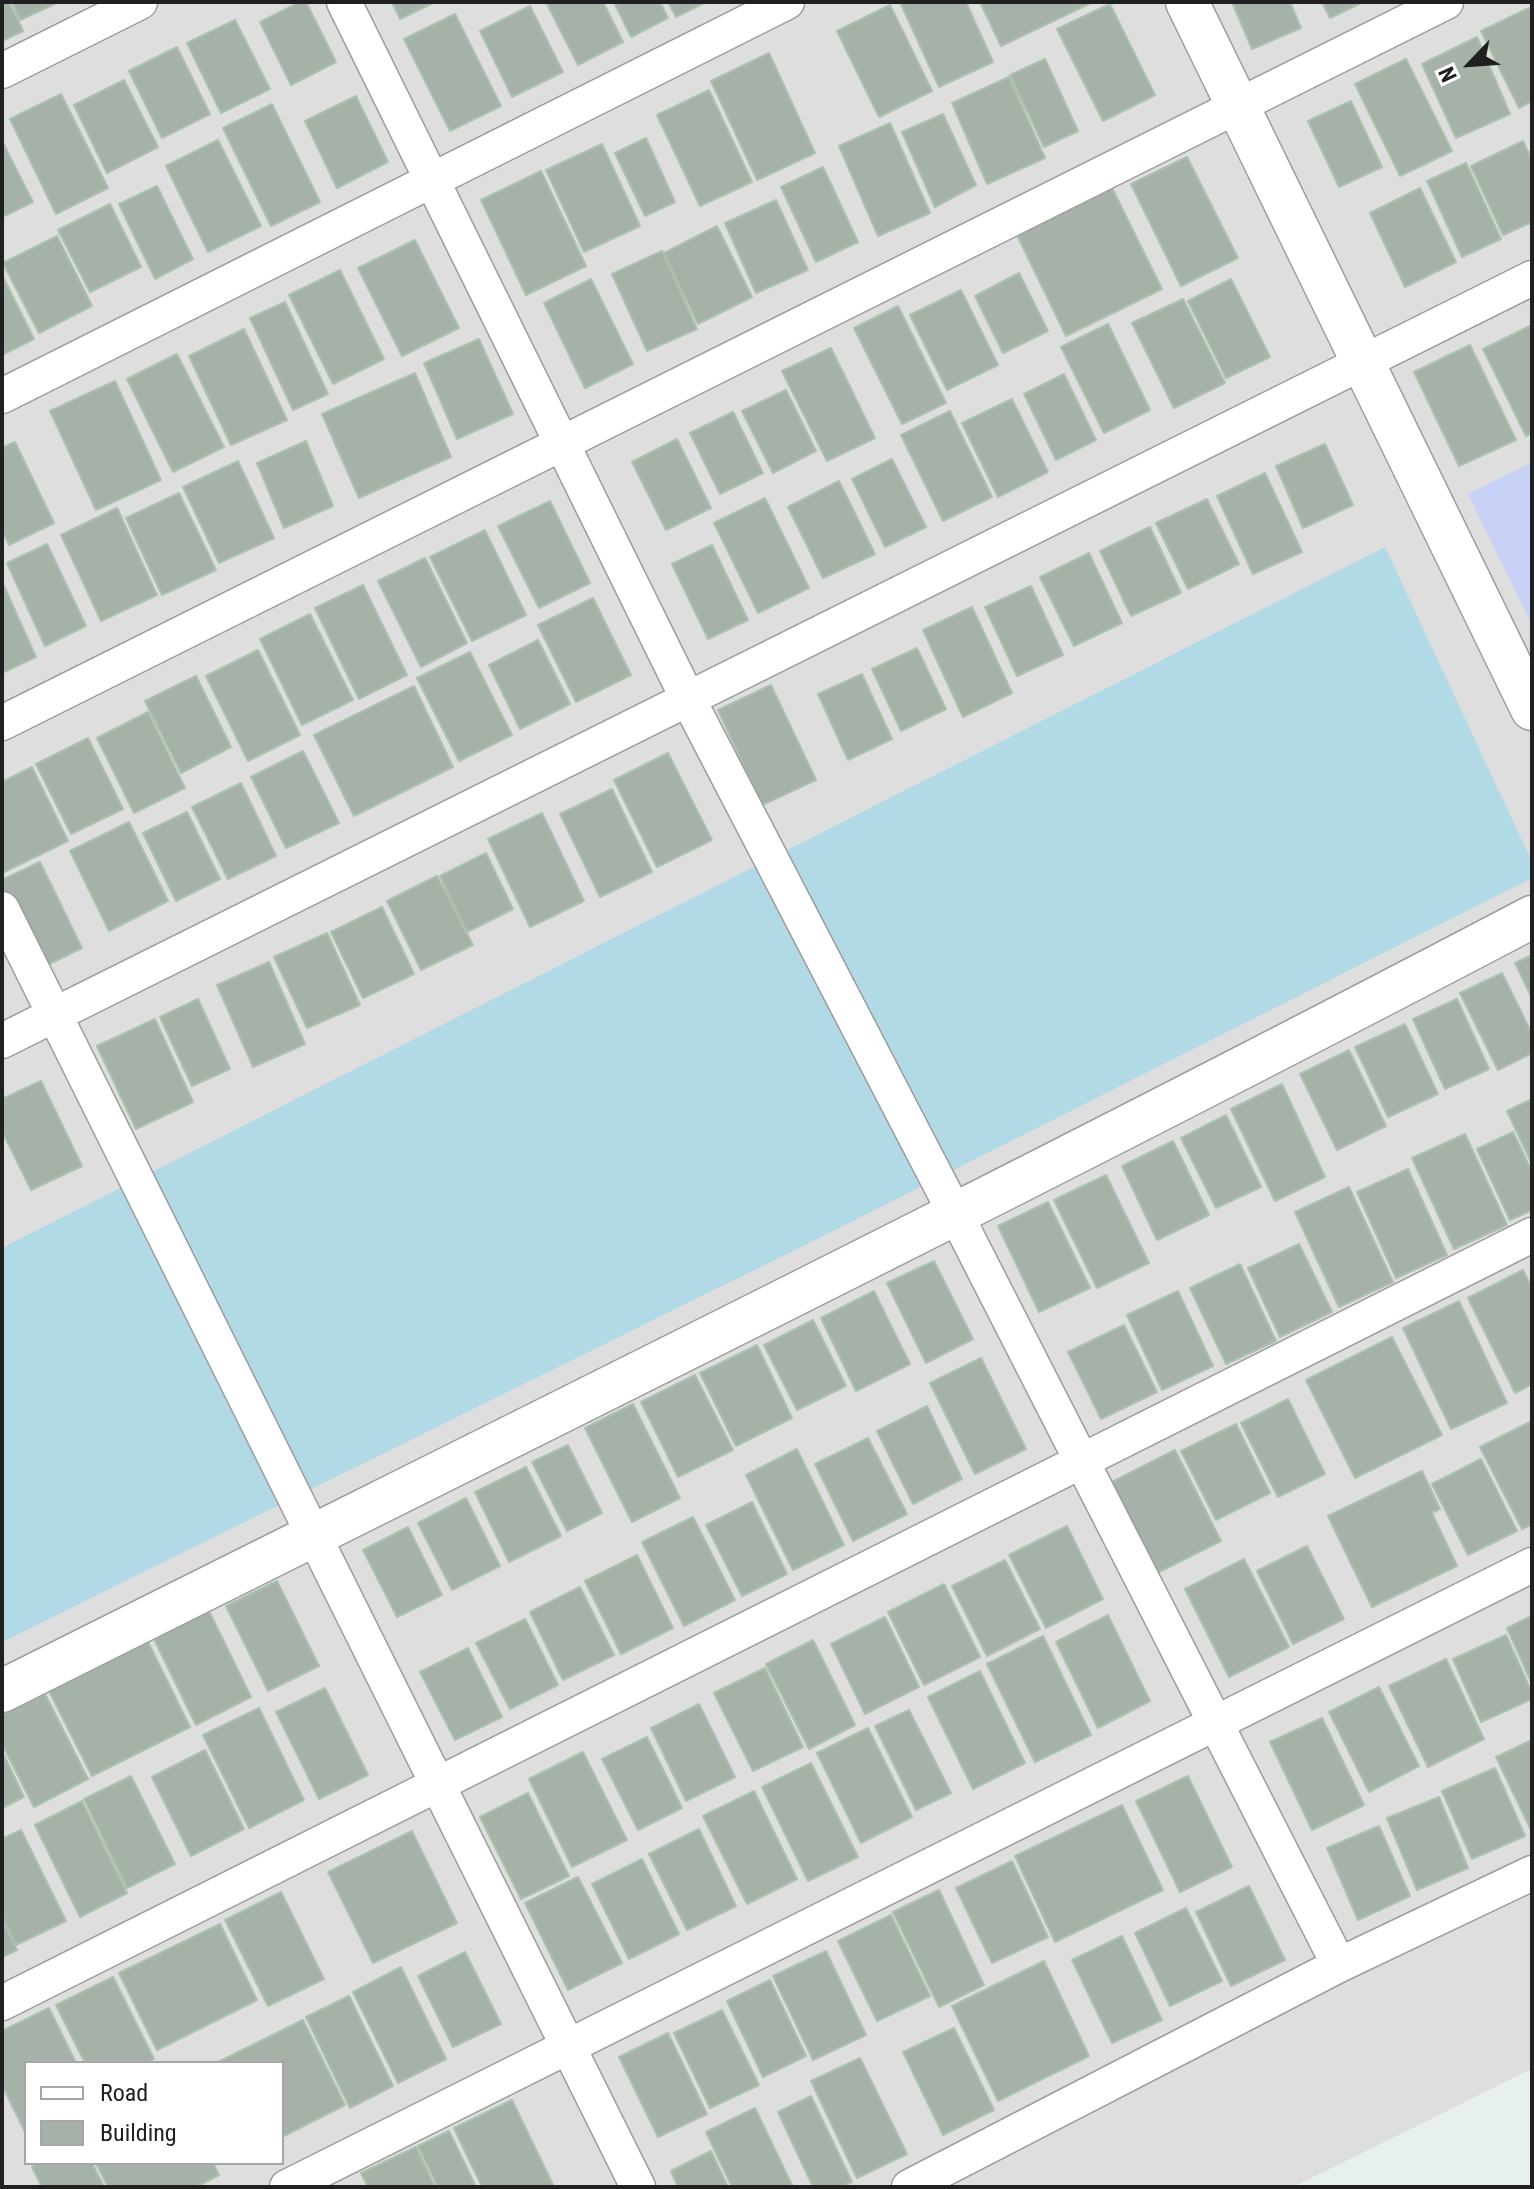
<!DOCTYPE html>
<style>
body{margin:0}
#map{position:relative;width:1534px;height:2189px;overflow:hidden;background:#e7f0eb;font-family:"Roboto Condensed",sans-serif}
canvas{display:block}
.frame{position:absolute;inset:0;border:4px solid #202020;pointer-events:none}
.legend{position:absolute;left:24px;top:2061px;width:260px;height:104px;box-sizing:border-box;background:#fff;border:2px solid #a6a6a6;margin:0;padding:10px 14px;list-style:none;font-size:24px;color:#202020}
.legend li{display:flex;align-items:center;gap:16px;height:40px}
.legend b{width:40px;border:2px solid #a6a6a6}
.north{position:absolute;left:1430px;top:24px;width:80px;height:80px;-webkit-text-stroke:6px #fff;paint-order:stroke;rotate:245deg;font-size:22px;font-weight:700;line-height:32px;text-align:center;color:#202020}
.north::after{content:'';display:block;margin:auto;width:28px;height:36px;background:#202020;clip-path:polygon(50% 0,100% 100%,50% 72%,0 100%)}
</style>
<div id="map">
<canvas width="1534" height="2189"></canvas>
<div class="frame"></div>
<ul class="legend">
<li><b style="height:10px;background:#fff"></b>Road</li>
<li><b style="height:22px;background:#a6b2a8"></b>Building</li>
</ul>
<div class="north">N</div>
</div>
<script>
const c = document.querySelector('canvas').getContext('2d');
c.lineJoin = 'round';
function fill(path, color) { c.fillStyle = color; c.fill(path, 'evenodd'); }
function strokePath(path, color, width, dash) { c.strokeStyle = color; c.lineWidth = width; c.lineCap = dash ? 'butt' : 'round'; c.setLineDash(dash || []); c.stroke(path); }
const residential = new Path2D(`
 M2,2H1532V2069L1293,2187H2ZM26,2063H282V2163H26Z`);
const grass = new Path2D(`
 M1385,547L1532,862V878L815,1240L2,1642V1248Z`);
const park = new Path2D(`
 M1532,462V625L1468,494Z`);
const building = new Path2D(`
 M2,2H9L23,31L2,41Z
 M12,2H59L20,20Z
 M300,2H306L336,62L291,85L260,22Z
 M392,2H435L400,19Z
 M546,2H603L623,42L578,65Z
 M614,2H660L668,18L631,37Z
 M668,2H706L676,17Z
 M900,2H966L993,62L939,87Z
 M980,2H1091V3L1001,46Z
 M1232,2H1290L1301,28L1252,49Z
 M1322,2H1363L1330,18Z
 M1110,4L1155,95L1103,121L1057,29Z
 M890,5L932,91L879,117L837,31Z
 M530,6L563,72L512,97L480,31Z
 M1529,8L1532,13V101L1519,108L1481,31Z
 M455,14L501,106L450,131L404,39Z
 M235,20L270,89L221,113L187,43Z
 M1477,37L1510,114L1456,138L1422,64Z
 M177,47L210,114L162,138L129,71Z
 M769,53L815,153L757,180L711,81Z
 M1045,59L1078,131L1044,147L1010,75Z
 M1406,59L1452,151L1400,176L1355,84Z
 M1009,77L1045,158L987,184L952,103Z
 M124,80L158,147L107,173L74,105Z
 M709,90L752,182L700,206L657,115Z
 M61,94L108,188L56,214L10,119Z
 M356,96L388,162L337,188L305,121Z
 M1351,101L1382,167L1339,187L1308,121Z
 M272,104L320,202L271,226L223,128Z
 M943,114L976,185L935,207L902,132Z
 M890,123L930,213L878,236L839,146Z
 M646,138L675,202L645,216L615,153Z
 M218,140L261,226L208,252L166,166Z
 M2,141L33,202L2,217Z
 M1523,141L1532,160V222L1503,235L1471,166Z
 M602,144L640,226L584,252L546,170Z
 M1187,157L1238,258L1181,286L1131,184Z
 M1466,163L1501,239L1462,257L1427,181Z
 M823,167L858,242L816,262L781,187Z
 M541,171L586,266L526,295L481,200Z
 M157,186L193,259L155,279L119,204Z
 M1112,188L1162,289L1066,336L1017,235Z
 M1420,188L1456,262L1405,287L1370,213Z
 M776,200L808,270L756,293L725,223Z
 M110,204L141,267L90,292L58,230Z
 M717,226L752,297L698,324L664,253Z
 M57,236L92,306L39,333L3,263Z
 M415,240L459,328L402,356L358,268Z
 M662,251L697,329L647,351L612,274Z
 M340,270L384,359L333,384L289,295Z
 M1019,273L1048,331L1003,353L975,296Z
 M2,275L34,339L2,355Z
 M591,279L633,364L585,388L544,303Z
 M1231,279L1270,357L1226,378L1188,301Z
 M961,290L998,365L947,390L910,315Z
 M1183,299L1225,383L1174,408L1132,323Z
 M285,302L328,394L293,410L250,318Z
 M898,306L946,403L902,424L854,328Z
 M1108,324L1150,410L1104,433L1061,347Z
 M1532,325V433L1526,436L1483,349Z
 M244,329L287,420L231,445L189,356Z
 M479,339L513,414L457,439L424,363Z
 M1470,345L1516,440L1459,466L1414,372Z
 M831,348L875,438L827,461L782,371Z
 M177,354L224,447L173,472L127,379Z
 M415,373L451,457L359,498L322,414Z
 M1064,374L1096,440L1056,460L1024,394Z
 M115,381L161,480L96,510L50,411Z
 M786,390L816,451L773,473L742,411Z
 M1012,399L1048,472L998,497L962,423Z
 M950,411L992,497L943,521L901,435Z
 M733,412L763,473L720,494L690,433Z
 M677,439L711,508L666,530L632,462Z
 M306,441L333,506L284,528L257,463Z
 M15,442L54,523L9,545L2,530V448Z
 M1325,444L1353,505L1303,528L1276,466Z
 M892,459L926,527L885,547L852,479Z
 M238,461L274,538L219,563L183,487Z
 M1265,473L1302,552L1253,574L1217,496Z
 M839,481L875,554L823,578L788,507Z
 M179,493L216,570L162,595L126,518Z
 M765,498L809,588L758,613L714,523Z
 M1207,499L1239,564L1188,589L1156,523Z
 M550,501L590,583L539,608L498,526Z
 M117,508L157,595L101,621L61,535Z
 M1150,527L1181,593L1131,616L1100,551Z
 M485,530L526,615L472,641L430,557Z
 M47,544L86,626L45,646L7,563Z
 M712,545L748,620L708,639L672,564Z
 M1089,553L1122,623L1074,646L1040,577Z
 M425,558L467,643L421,667L378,581Z
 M363,585L407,675L359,699L315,608Z
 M4,586L36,657L2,673V587Z
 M1031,586L1063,655L1017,676L985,607Z
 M593,598L631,675L576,702L538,625Z
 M972,607L1012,693L963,717L923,630Z
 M310,614L353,700L302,725L260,639Z
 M538,640L570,704L520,729L489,665Z
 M917,648L946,709L901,731L872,669Z
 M258,650L300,735L248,761L206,676Z
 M470,652L512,735L459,761L417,678Z
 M862,674L892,739L848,760L818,694Z
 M196,676L231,747L181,773L145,701Z
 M771,685L816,780L762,805L718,710Z
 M414,686L453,767L354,816L314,735Z
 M148,712L185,788L134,813L97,738Z
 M88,738L123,809L71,834L36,764Z
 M303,751L339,823L286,848L251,777Z
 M668,753L712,840L657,867L614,780Z
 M32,767L68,841L2,873V782Z
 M241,783L276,856L228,879L192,807Z
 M612,789L652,872L600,897L560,814Z
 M187,812L220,879L176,901L143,833Z
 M542,813L584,901L530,927L488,839Z
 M129,822L168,901L109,931L70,851Z
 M486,853L513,909L467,932L440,876Z
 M40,862L82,948L37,970L2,898V880Z
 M437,876L473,945L421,970L387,901Z
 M382,907L414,974L363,998L331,932Z
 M327,933L360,1005L307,1028L274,957Z
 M1532,955V998L1515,963Z
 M269,962L305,1044L253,1067L217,985Z
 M1502,973L1532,1034V1053L1498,1070L1460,993Z
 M198,999L230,1069L192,1086L160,1017Z
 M1457,999L1489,1069L1445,1089L1413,1019Z
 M155,1019L193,1102L136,1129L97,1046Z
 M1405,1024L1438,1094L1388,1117L1355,1047Z
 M1349,1050L1386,1126L1337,1150L1300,1074Z
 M41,1081L82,1166L31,1190L2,1131V1099Z
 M1282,1084L1325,1177L1275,1201L1231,1109Z
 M1532,1099V1164L1507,1111Z
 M1226,1115L1261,1187L1216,1208L1181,1138Z
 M1513,1132L1532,1172V1210L1510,1220L1477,1149Z
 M1465,1134L1507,1225L1454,1249L1412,1158Z
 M1173,1141L1209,1215L1157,1240L1122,1166Z
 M1408,1169L1447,1255L1396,1278L1357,1192Z
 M1106,1175L1149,1263L1097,1288L1054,1200Z
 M1349,1187L1393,1282L1339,1307L1295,1212Z
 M1048,1202L1090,1288L1039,1312L998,1226Z
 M1299,1244L1332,1312L1280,1337L1248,1268Z
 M934,1261L973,1339L926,1363L887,1283Z
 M1240,1264L1276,1341L1226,1364L1190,1288Z
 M1523,1270L1532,1289V1384L1515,1393L1468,1298Z
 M874,1291L910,1364L856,1391L821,1318Z
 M1178,1291L1213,1366L1162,1390L1127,1315Z
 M1459,1301L1507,1403L1451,1429L1403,1328Z
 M813,1320L846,1386L797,1410L764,1345Z
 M1124,1325L1157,1392L1101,1419L1068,1352Z
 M1392,1337L1442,1435L1355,1478L1306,1380Z
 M757,1345L792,1418L736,1446L700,1373Z
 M981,1358L1026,1449L975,1474L930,1383Z
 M695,1375L733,1450L678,1477L641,1402Z
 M1288,1399L1325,1474L1278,1497L1241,1423Z
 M633,1404L680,1498L632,1522L585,1428Z
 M927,1406L962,1479L913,1504L877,1431Z
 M1532,1421V1524L1522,1529L1480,1447Z
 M1236,1424L1270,1493L1216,1520L1181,1451Z
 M868,1438L907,1514L853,1541L815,1464Z
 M568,1445L602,1513L567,1531L532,1462Z
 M797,1449L844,1545L793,1570L746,1475Z
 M1175,1450L1221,1541L1155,1574L1110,1483Z
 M1481,1459L1517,1531L1468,1555L1432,1484Z
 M526,1467L561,1536L509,1562L475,1492Z
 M1422,1471L1440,1509L1432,1513L1457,1566L1372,1607L1328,1516Z
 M466,1498L500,1566L452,1590L418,1523Z
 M752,1502L787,1574L742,1596L706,1525Z
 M693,1517L735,1600L684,1626L642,1542Z
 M1067,1526L1103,1599L1046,1628L1009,1555Z
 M408,1527L442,1595L397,1617L363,1550Z
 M1307,1546L1344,1619L1293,1644L1257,1571Z
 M637,1555L673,1628L621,1654L585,1581Z
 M1244,1559L1289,1647L1229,1677L1185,1589Z
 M1005,1560L1040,1629L987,1656L952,1586Z
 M277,1581L319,1666L268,1691L226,1606Z
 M944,1584L980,1657L924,1685L888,1612Z
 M580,1587L614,1655L563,1680L530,1612Z
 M209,1611L251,1697L196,1725L154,1639Z
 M1108,1615L1150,1701L1098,1728L1056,1642Z
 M1532,1616V1684L1507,1628Z
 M885,1617L919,1687L865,1714L831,1644Z
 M525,1619L558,1685L510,1709L476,1643Z
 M1506,1635L1532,1693V1699L1481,1722L1453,1659Z
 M1043,1636L1091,1735L1035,1762L987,1664Z
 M813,1640L855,1725L809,1749L766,1664Z
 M148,1642L190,1727L92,1776L49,1691Z
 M468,1648L502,1717L455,1740L420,1672Z
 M1446,1659L1484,1739L1428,1767L1389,1686Z
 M765,1668L803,1747L753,1771L714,1693Z
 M980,1671L1025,1763L973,1789L928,1697Z
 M1379,1687L1419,1766L1369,1792L1329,1712Z
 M325,1688L368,1775L319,1799L276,1712Z
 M45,1694L88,1779L34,1807L2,1744V1715Z
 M699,1704L735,1777L686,1801L651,1728Z
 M259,1708L304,1800L249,1828L203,1735Z
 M909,1710L951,1793L916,1810L875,1726Z
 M1322,1718L1364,1805L1312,1830L1270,1742Z
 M868,1728L912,1817L861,1843L817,1753Z
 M647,1737L682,1808L638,1830L602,1759Z
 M1532,1740V1832L1496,1757Z
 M205,1750L244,1829L191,1856L152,1777Z
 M2,1751L24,1797L2,1808Z
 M583,1752L627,1840L572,1867L529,1779Z
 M811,1763L858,1857L808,1881L762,1787Z
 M1495,1768L1525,1836L1472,1859L1442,1791Z
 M131,1776L175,1864L127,1888L84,1799Z
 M1188,1776L1232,1867L1180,1892L1136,1801Z
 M754,1791L797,1879L747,1904L703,1816Z
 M528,1793L569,1876L521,1899L480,1817Z
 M1439,1797L1468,1868L1417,1890L1387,1818Z
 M82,1801L127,1893L80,1917L35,1825Z
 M1122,1805L1163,1890L1055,1942L1015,1856Z
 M1379,1826L1410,1896L1358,1920L1327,1848Z
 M699,1829L736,1906L687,1930L649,1854Z
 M21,1830L66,1921L16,1945L2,1916V1839Z
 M412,1831L457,1923L373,1963L328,1872Z
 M642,1859L679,1934L629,1959L592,1884Z
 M1012,1861L1048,1937L992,1963L956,1888Z
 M578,1877L622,1963L568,1990L525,1903Z
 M1249,1886L1285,1960L1231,1986L1196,1912Z
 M939,1890L984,1985L939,2007L893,1912Z
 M281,1892L324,1979L268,2006L225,1920Z
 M1186,1908L1222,1981L1170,2006L1135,1933Z
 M891,1915L930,1996L877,2021L838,1941Z
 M2,1920L17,1950L2,1957Z
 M220,1924L257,2000L157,2050L119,1973Z
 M1122,1936L1162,2020L1112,2043L1072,1960Z
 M826,1951L866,2035L813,2060L773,1976Z
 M465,1952L501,2024L453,2047L418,1976Z
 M1044,1961L1089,2056L998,2101L952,2006Z
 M401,1967L446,2059L398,2083L353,1992Z
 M113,1977L154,2059L146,2063H85L56,2005Z
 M770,1980L806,2056L763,2077L727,2001Z
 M349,1996L393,2086L350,2108L306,2017Z
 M49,2008L76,2063H26V2134L2,2085V2031Z
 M722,2010L759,2085L710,2108L674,2033Z
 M303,2020L345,2105L282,2137V2063H216Z
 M954,2028L994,2110L943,2135L903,2052Z
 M668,2033L707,2114L658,2137L619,2057Z
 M860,2058L907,2154L857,2178L811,2081Z
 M811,2096L852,2182L840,2187H813L778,2112Z
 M512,2100L554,2187H482L454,2128Z
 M755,2108L793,2187H732L706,2132Z
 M449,2131L476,2187H438L418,2146Z
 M416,2147L435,2187H368L361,2173Z
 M711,2151L728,2187H678L671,2171Z
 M40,2163H92L104,2187H42L32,2167Z
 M96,2163H213L219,2175L196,2187H108Z`);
const minor = new Path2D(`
 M344,2L688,699L955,1213L1339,1965
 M2,71L140,2
 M2,396L787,2
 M2,723L1446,2
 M2,909L638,2187
 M2,1041L1532,278
 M2,2003L1532,1235
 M287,2187L1532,1565
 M909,2187L1339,1965L1532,1873`);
const tertiary = new Path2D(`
 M1187,2L1532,709
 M2,1691C513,1435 1026,1183 1532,917`);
fill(residential, '#dddedd');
fill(grass, '#b1d9e6');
fill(park, '#c8d1f6');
fill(building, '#a6b2a8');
strokePath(building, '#abc1ae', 2);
strokePath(minor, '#9d9d9d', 37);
strokePath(tertiary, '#9d9d9d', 45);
strokePath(minor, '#fff', 34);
strokePath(tertiary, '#fff', 42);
</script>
